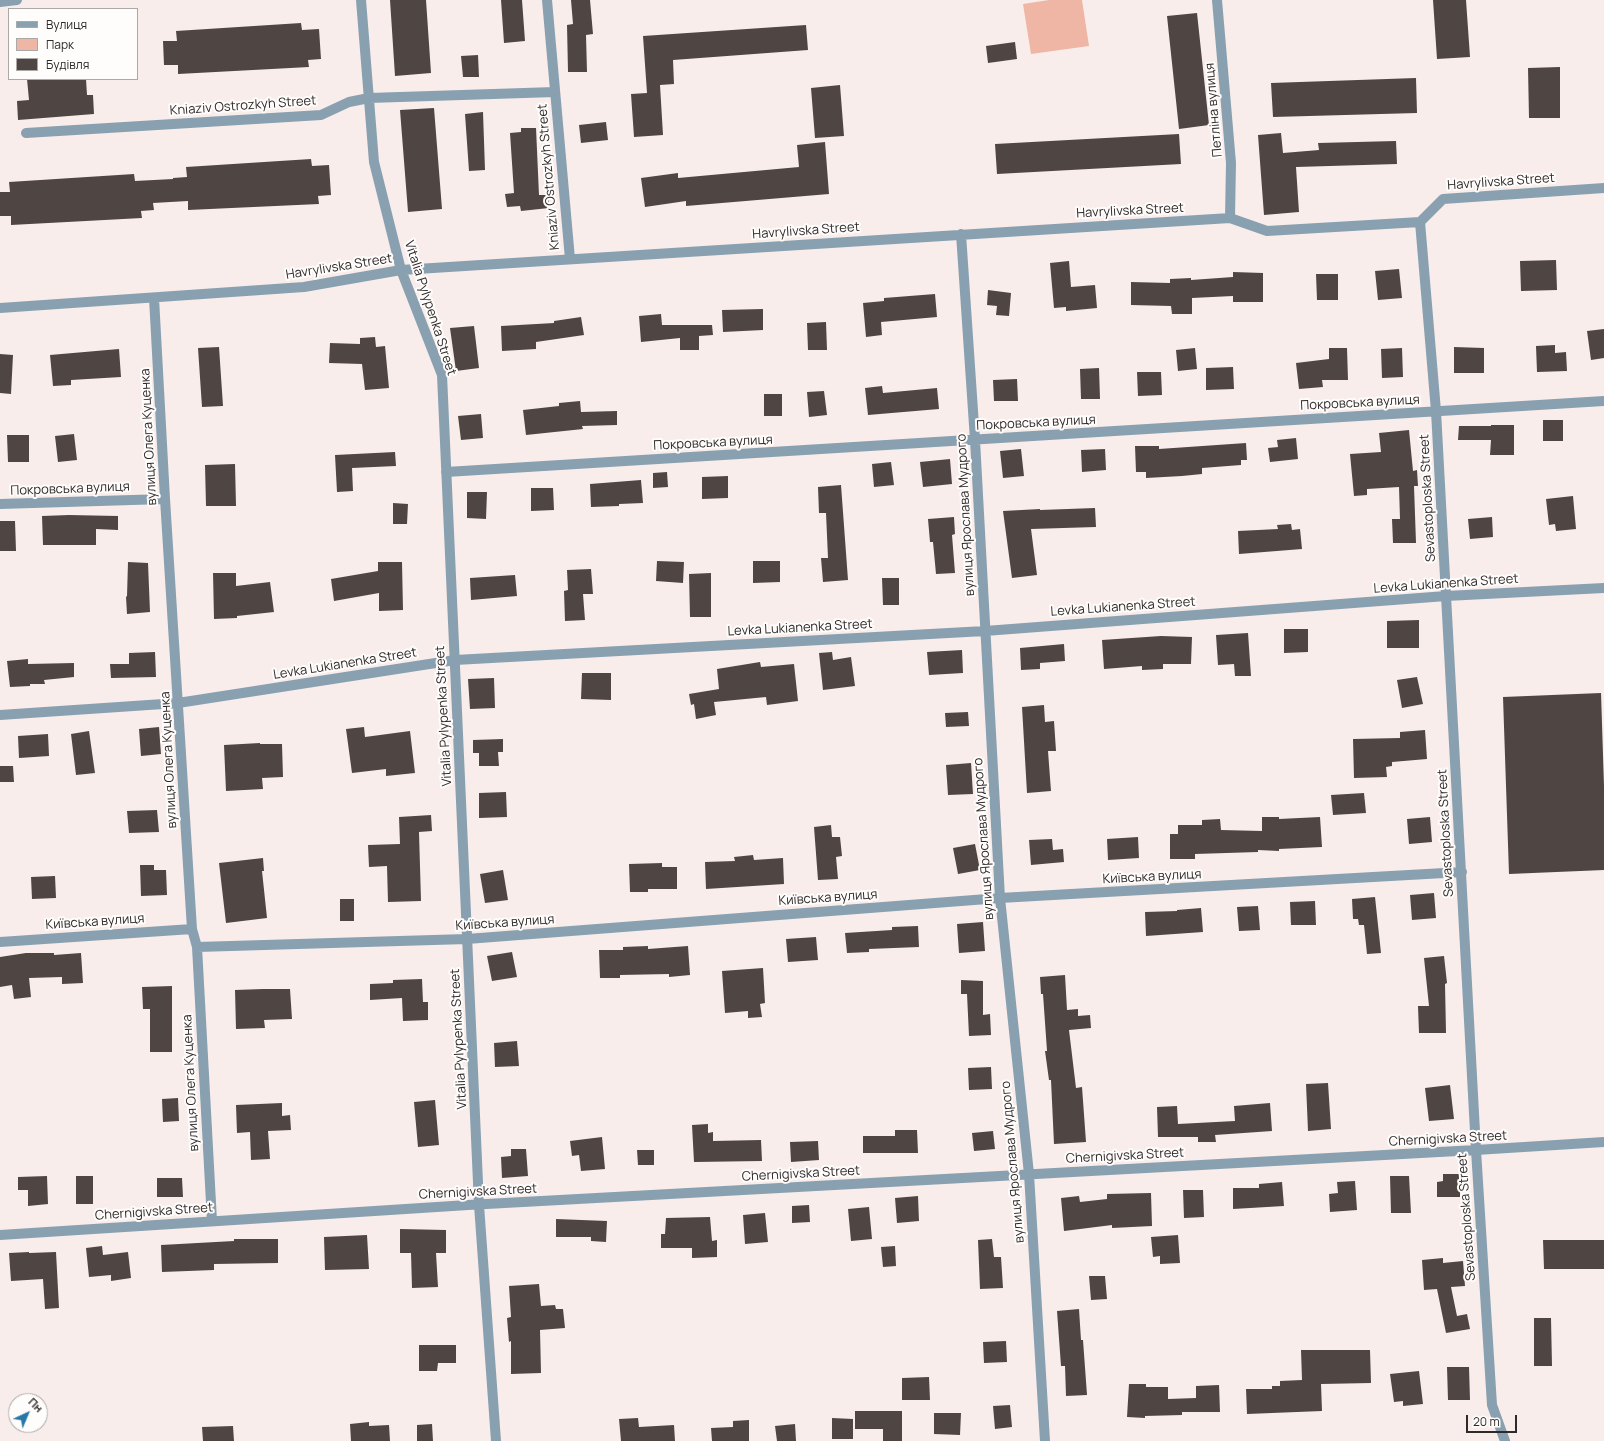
<!DOCTYPE html>
<meta charset="utf-8">
<style>
body{margin:0}
#map{position:relative;width:1604px;height:1441px;overflow:hidden;background:#f8edea;font-family:Manrope,sans-serif}
canvas{display:block}
.legend{position:absolute;left:8px;top:8px;width:130px;height:72px;box-sizing:border-box;background:#fffcfc;border:1px solid #aba8a8;margin:0;padding:5px 7px;list-style:none;font-size:12px;color:#2e2a29}
.legend li{display:flex;align-items:center;gap:8px;height:20px}
.legend b{width:20px;border:1px solid #aba8a8}
.north{position:absolute;left:8px;top:1393px;width:40px;height:40px;box-sizing:border-box;background:#fffcfc;border:1px solid #aba8a8;border-radius:50%;rotate:44deg;font-size:11px;font-weight:700;line-height:16px;text-align:center;color:#2e2a29}
.north::after{content:'';display:block;margin:auto;width:14px;height:18px;background:#2778a9;clip-path:polygon(50% 0,100% 100%,50% 72%,0 100%)}
.scale{position:absolute;left:1466px;top:1415px;width:51px;height:18px;box-sizing:border-box;border:2px solid #2e2a29;border-top:0;padding-left:5px;font-size:12px;line-height:14px;white-space:nowrap;color:#2e2a29;-webkit-text-stroke:3px #fffcfc;paint-order:stroke}
</style>
<div id="map">
<canvas width="1604" height="1441"></canvas>
<ul class="legend">
<li><b style="height:5px;background:#89a0b0"></b>Вулиця</li>
<li><b style="height:11px;background:#efb6a5"></b>Парк</li>
<li><b style="height:11px;background:#4f4644"></b>Будівля</li>
</ul>
<div class="north">Пн</div>
<div class="scale">20 m</div>
</div>
<script>
const c = document.querySelector('canvas').getContext('2d');
c.lineJoin = 'round';
function fill(path, color) { c.fillStyle = color; c.fill(path, 'evenodd'); }
function strokePath(path, color, width, dash) { c.strokeStyle = color; c.lineWidth = width; c.lineCap = dash ? 'butt' : 'round'; c.setLineDash(dash || []); c.stroke(path); }
function label(font, color, halo, rows, align = 'center') {
  c.font = font + ' Manrope,sans-serif'; c.lineWidth = 4; c.setLineDash([]); c.textBaseline = 'middle'; c.strokeStyle = halo; c.fillStyle = color; for (const [text, x, y, turn = 0] of rows) {
    c.save(); c.translate(x, y); c.rotate((+turn || 0) * Math.PI / 180); c.textAlign = isNaN(turn) ? turn : align; if (halo) c.strokeText(text, 0, 0); c.fillText(text, 0, 0); c.restore();
  }
}
const green = new Path2D(`
 M1049,0H1082L1089,46L1031,54L1023,4Z`);
const building = new Path2D(`
 M390,0H426L431,73L395,76Z
 M501,0H522L525,41L504,43Z
 M571,0H590L593,34L586,35L587,72H568L567,25L573,24Z
 M1433,0H1466L1470,57L1437,59Z
 M1197,13L1209,125L1179,129L1167,16Z
 M301,23L302,30L319,29L321,59L308,60L309,67L178,74V65H164L163,41H177L176,31Z
 M806,25L808,50L673,60L674,84L660,85L663,135L634,137L631,94L647,93L643,36Z
 M1015,42L1017,59L988,63L986,46Z
 M478,55L479,77H463L461,56Z
 M1560,67V118H1529L1528,68Z
 M1416,78L1417,113L1273,117L1271,83Z
 M27,79H86L87,95H93L94,114L18,120L17,101L29,100Z
 M840,85L844,136L815,138L811,88Z
 M434,108L442,209L408,212L400,110Z
 M483,112L485,170L469,171L465,114Z
 M606,122L608,140L581,143L579,125Z
 M521,128H536L539,195H548L549,208L521,211L520,206L507,207L505,194L514,193L510,133L521,132Z
 M1281,133L1283,153L1319,150L1318,143L1396,141L1397,164L1296,167L1299,212L1264,215L1258,135Z
 M1179,134L1181,164L997,174L995,144Z
 M825,142L829,194L686,206V201L645,207L641,178L678,173V178L799,167L797,145Z
 M311,159L312,166L329,165L331,195L318,196L319,204L188,210V201L153,203L154,210L141,211L142,218L11,225V216H0V192H10L9,182L134,174L135,181L173,179V178L187,177L186,167Z
 M1556,260L1557,290L1521,291L1520,261Z
 M1069,261L1071,287L1095,285L1097,308L1066,311V307L1054,308L1050,263Z
 M1399,269L1402,298L1378,300L1375,271Z
 M1233,272L1263,273V302H1233V296L1192,298V314H1172L1171,306L1131,305V282L1170,283V279L1191,278V280L1233,277Z
 M1316,274H1338V300H1317Z
 M988,290L1011,293L1009,316L996,315L997,306L987,305Z
 M935,294L937,317L881,322L882,335L866,337L863,303L884,301V298Z
 M763,309V330L723,332L722,310Z
 M661,314L662,325H712L713,335L699,336V350H680V338L641,342L639,316Z
 M581,317L584,335L536,342V349L502,351L501,326L554,323V321Z
 M826,322L827,350H808L807,323Z
 M474,326L479,368L456,371L450,328Z
 M1604,329V358L1591,360L1587,331Z
 M375,337L376,347L385,346L389,388L365,390L362,364L329,363L330,343L360,344V338Z
 M1555,345V353L1566,352L1567,371L1537,372L1536,346Z
 M219,347L223,406L202,407L198,348Z
 M1454,347L1484,348V373H1454Z
 M1195,348L1197,369L1178,371L1176,350Z
 M1329,348H1347L1348,380H1322L1323,387L1299,389L1296,363L1329,359Z
 M1402,348L1403,377L1382,378L1381,349Z
 M119,349L121,377L71,380V385L53,386L50,355Z
 M0,354L13,355L11,394L0,393Z
 M1233,367L1234,389L1206,390V368Z
 M1099,368L1100,399H1081L1080,369Z
 M1137,372H1161L1162,395L1138,396Z
 M1017,379L1018,401H994L993,380Z
 M882,386L883,393L937,388L939,409L868,415L865,388Z
 M824,391L827,415L809,417L807,392Z
 M764,394H782V416H764Z
 M580,401L581,412L617,411V425L582,426L583,429L526,435L523,410L559,406V403Z
 M481,414L483,438L461,440L458,416Z
 M1543,420H1563V441H1543Z
 M1491,425H1514V455H1490L1491,440H1458L1459,426H1491Z
 M1409,430L1413,471L1417,470L1418,486H1414L1416,543H1393L1392,519H1400L1399,487L1367,489V495L1354,496L1350,454L1381,452L1379,433Z
 M74,434L77,460L58,462L55,436Z
 M7,435H29V462H8Z
 M1296,438L1298,459L1270,462L1268,448L1278,447L1277,440Z
 M1246,443L1247,460H1241V465L1202,468V474L1182,476L1146,478V472H1136L1135,446H1159V449Z
 M1021,449L1024,476L1003,478L1000,451Z
 M1105,449L1106,470L1082,472L1081,450Z
 M395,452L396,466L352,468L353,491L337,492L335,455Z
 M950,459L952,484L923,487L920,462Z
 M891,462L894,485L874,487L872,464Z
 M235,464L236,506H206L205,465Z
 M667,472L668,487L653,488V473Z
 M728,476V498L702,499V477Z
 M641,480L643,503L619,504V506L591,507L590,484Z
 M841,485L848,580L823,582L821,558H828L826,513H819L818,487Z
 M531,488H553L554,510L531,511Z
 M467,492H487L486,519L467,518Z
 M1573,496L1576,529L1556,531L1555,524L1549,525L1546,499Z
 M393,503L408,504L407,524H393Z
 M1095,508L1096,527L1031,529L1037,575L1012,578L1003,511L1040,509V510Z
 M69,515L118,516V530L96,529V545H43L42,516Z
 M954,517L955,534L952,535L955,573L936,574L933,542H930L928,519Z
 M1492,517L1493,537L1470,539L1468,519Z
 M0,521H15L16,551H0Z
 M1291,524L1292,530L1300,529L1302,549L1239,554L1238,531L1278,529L1277,525Z
 M657,561L684,562L683,583L656,581Z
 M753,561H780V582L753,583Z
 M128,562L148,563L150,612L127,614L126,597L127,596Z
 M378,562H402L403,610L379,611V593L334,601L331,579L378,571Z
 M591,569L593,594H583L585,620L565,621L564,591L568,590L567,570Z
 M213,573H236V586L270,582L274,612L237,616V618L214,619Z
 M711,573V617H690L689,574Z
 M515,575L517,596L471,600L470,578Z
 M882,578H899V605H883Z
 M1419,620V648H1387V621Z
 M1284,629H1308V652L1284,653Z
 M1248,633L1251,676H1235L1234,664L1218,665L1216,635Z
 M1161,636L1192,637L1191,664H1163V669L1142,670V666L1104,669L1102,640Z
 M1064,644L1065,661L1040,663V669L1021,670L1020,648Z
 M962,650L963,673L929,675L927,652Z
 M155,652L156,677L111,678L110,664H129V653Z
 M832,652L833,660L851,657L855,686L823,690L819,653Z
 M28,659V664L74,663V677L44,680L45,684H30V686L10,687L7,661Z
 M760,662L761,667L794,664L798,701L767,705L766,697L714,702L716,715L696,719L694,704L691,705L689,694L719,689L717,669Z
 M582,673H611V700L581,699Z
 M1417,677L1423,704L1402,708L1397,680Z
 M494,678L495,708L470,709L468,679Z
 M1601,693L1604,786V870L1509,874L1503,697Z
 M1044,705L1045,722L1054,721L1056,751H1048L1051,791L1027,793L1022,707Z
 M968,712L969,726L946,727L945,713Z
 M159,727L161,754L141,756L139,729Z
 M364,727L365,737L410,731L415,773L386,776V769L352,773L346,729Z
 M1425,730L1427,759L1392,762V766L1386,767L1387,777L1354,778L1353,739L1400,738V732Z
 M89,731L95,773L76,775L71,734Z
 M48,734L49,756L19,758L18,736Z
 M503,739V752H498L499,766H479V753H473V740Z
 M260,743V744H282L283,777L262,778L263,789L226,791L224,745Z
 M971,763L973,794L948,795L946,765Z
 M0,766H13L14,782H0Z
 M506,792L507,817L479,818V793Z
 M1364,793L1366,813L1333,815L1331,795Z
 M157,810L159,832L129,833L127,811Z
 M431,815L432,831L419,832L421,901L388,902L387,866L369,867L368,845L400,844L399,817Z
 M1262,817H1279V819L1320,817L1322,847L1279,849V851L1258,850V852L1195,854V859H1170V834H1178V825H1202V820L1220,819L1221,830L1262,831Z
 M1430,817L1432,842L1409,844L1407,819Z
 M831,825L832,837H840L842,856L836,857L838,879L818,880L814,827Z
 M1138,837L1139,858L1108,860L1107,839Z
 M1052,839L1053,850L1063,849L1064,862L1031,865L1029,840Z
 M975,844L980,870L958,874L953,848Z
 M753,855L754,860L783,858L784,884L706,889L705,862L735,861L734,857Z
 M263,858L264,871H262L267,918L226,923L219,863Z
 M662,863V867H677V889H648V892H630L629,864Z
 M140,865H154V870H166L167,895L141,896Z
 M503,870L508,900L485,903L480,874Z
 M55,876L56,898L32,899L31,877Z
 M1434,893L1436,918L1412,920L1410,895Z
 M1375,897L1381,953L1367,954L1364,925H1359L1358,919H1353L1352,899Z
 M340,899H354V921H340Z
 M1315,901L1316,925H1291L1290,902Z
 M1258,906L1260,930L1239,931L1237,907Z
 M1201,908L1203,932L1146,936L1145,912L1177,911V910Z
 M983,922L985,951L959,953L957,924Z
 M918,926L919,947L869,949V952L847,953L845,933L892,930V927Z
 M816,937L818,960L788,962L786,939Z
 M648,946V949L688,946L690,975L669,977V974L620,975V978H600L599,950H623V947Z
 M512,952L517,977L492,981L487,956Z
 M26,953H54V955L81,953L83,983L62,984V977L29,978L31,997L14,999L12,985L0,987V957Z
 M1444,956L1447,983L1445,984L1446,1033H1419L1418,1006H1429L1424,958Z
 M763,968L765,1003L760,1004L762,1017L748,1018V1011L725,1013L722,971Z
 M1065,975L1067,1010L1078,1009V1016L1090,1015L1091,1028L1069,1030L1076,1088L1082,1087L1086,1142L1054,1144L1051,1080H1049L1045,1051H1047L1043,994H1041L1040,977Z
 M422,979L423,1002H428V1020L403,1021L402,998L370,1000V984L393,983V980Z
 M961,980L983,981V1015L990,1014L991,1035L969,1036L967,994H961Z
 M172,986V1052H150V1009H143L142,987Z
 M263,989H290L292,1019L264,1020L265,1028L236,1029L235,990Z
 M517,1041L519,1066L495,1067L494,1043Z
 M991,1067L992,1089L969,1090L968,1068Z
 M1328,1083L1331,1129L1308,1131L1306,1084Z
 M1450,1085L1454,1119L1429,1121L1425,1088Z
 M178,1098L179,1121L163,1122L162,1099Z
 M435,1100L439,1145L418,1147L414,1102Z
 M282,1103V1116L290,1115L291,1130L268,1131L270,1159L251,1160L250,1132L237,1133L236,1105Z
 M1270,1103L1272,1131L1215,1135L1216,1142H1198V1137H1158L1157,1107L1177,1106L1178,1124L1235,1121L1234,1106Z
 M708,1124V1133L713,1132V1141L761,1140L762,1161L694,1162L692,1125Z
 M895,1130H917L918,1153H863V1136H895Z
 M993,1131L995,1149L974,1151L972,1133Z
 M602,1137L605,1169L581,1171L579,1155L572,1156L570,1141Z
 M818,1141L819,1160L791,1162L790,1142Z
 M511,1149H526L528,1176L502,1178L501,1157L511,1156Z
 M637,1150H654V1165H638Z
 M1443,1174H1460V1197H1437V1182L1443,1181Z
 M47,1176L48,1204L28,1206V1190H18V1177Z
 M76,1176H93V1204H76Z
 M1390,1176H1409L1411,1213H1391Z
 M157,1178H182L183,1197H157Z
 M1355,1181L1357,1210L1330,1212L1329,1194L1338,1193L1337,1182Z
 M1282,1182L1284,1206L1233,1209V1188H1259V1184Z
 M1183,1190H1203L1204,1217L1184,1218Z
 M1151,1193L1152,1226L1112,1228V1225L1064,1231L1061,1198L1079,1196L1080,1202L1107,1199V1194Z
 M918,1196L919,1221L897,1223L895,1198Z
 M809,1205L810,1222L792,1223V1206Z
 M869,1207L872,1239L851,1241L848,1209Z
 M765,1213L768,1242L745,1244L743,1215Z
 M710,1217L712,1241L717,1240V1257L692,1258V1248H661V1234H665L666,1218Z
 M556,1219L607,1221L606,1242L591,1241V1237H556Z
 M400,1229L446,1230V1253H436L438,1287L412,1288L411,1253H400Z
 M367,1235L369,1269L325,1270L324,1237Z
 M1178,1235L1180,1263L1160,1264V1256L1153,1257L1151,1237Z
 M234,1239H278V1263L214,1264V1270L162,1272L161,1245L234,1241Z
 M992,1239L994,1257H1001L1003,1288L980,1289L978,1240Z
 M1543,1240H1604V1269H1544Z
 M102,1246L103,1255L128,1252L131,1278L111,1281V1275L89,1277L86,1248Z
 M895,1246L896,1266L883,1267L881,1247Z
 M29,1252V1253L56,1252L59,1308L45,1309L43,1279L11,1281L9,1253Z
 M1443,1258V1263L1463,1261L1465,1286L1451,1287L1457,1316L1467,1314L1470,1329L1446,1333L1437,1289L1424,1290L1422,1260Z
 M1089,1276H1105L1107,1299L1091,1300Z
 M539,1284L541,1306L555,1305L556,1309H563L565,1328L540,1330L541,1373L511,1374V1341L509,1342L507,1318L511,1317L509,1286Z
 M1079,1309L1081,1340H1083L1087,1395L1066,1396L1065,1366H1061L1057,1311Z
 M1534,1318H1551L1552,1366H1534Z
 M1006,1341L1007,1362L984,1363L983,1342Z
 M419,1345H456V1363H438L437,1371H419Z
 M1301,1350H1370L1371,1383L1321,1384L1322,1411L1247,1414L1246,1389H1272V1386H1280V1381L1302,1380Z
 M1447,1367H1469L1470,1400H1448Z
 M1419,1371L1423,1404L1403,1406V1401L1394,1402L1390,1374Z
 M929,1377L930,1400H902V1378Z
 M1129,1384H1146V1387H1168V1399L1196,1398V1386L1219,1385L1220,1412H1182V1415L1145,1416V1418L1127,1417Z
 M1010,1405L1012,1427L995,1429L993,1406Z
 M855,1411H902V1441H883V1429H855Z
 M934,1413H961L960,1435L934,1434Z
 M638,1418L639,1427L674,1425L675,1441H621L619,1419Z
 M832,1418L853,1419V1439H832Z
 M749,1420V1441H712L711,1428L733,1427V1421Z
 M369,1422V1426L389,1425L390,1441H351L350,1424Z
 M432,1424L433,1441H417V1425Z
 M795,1424L796,1441H777L775,1426Z
 M233,1426L234,1441H203L202,1427Z`);
const minor = new Path2D(`
 M361,0L374,162L401,270L442,375L479,1205L496,1441
 M547,0L570,259
 M1217,0L1231,163L1230,218
 M0,2L17,0
 M26,133L321,115L349,102L369,98L555,92
 M1420,222L1436,411L1476,1150L1492,1405L1505,1441
 M961,234L975,440L1000,898L1029,1174L1045,1441
 M154,298L165,499L192,929L197,947L212,1221
 M0,308L304,287L401,270L1230,218L1267,231L1420,222L1443,199L1604,188
 M446,472L1604,401
 M0,504L165,499
 M0,715L178,703L455,660L985,631L1446,596L1604,588
 M0,942L192,929
 M197,947L467,939L1000,898L1462,872
 M0,1235L468,1205L1476,1150L1604,1142`);
const streetNames = [
 ["Kniaziv Ostrozkyh Street",243,106,-4],
 ["Петліна вулиця",1214,110,-95],
 ["Kniaziv Ostrozkyh Street",549,177,-95],
 ["Havrylivska Street",1501,182,-4],
 ["Havrylivska Street",1130,211,-3],
 ["Havrylivska Street",806,231,-4],
 ["Havrylivska Street",339,267,-9],
 ["Vitalia Pylypenka Street",430,308,72],
 ["Покровська вулиця",1360,403,-3],
 ["Покровська вулиця",1036,423,-3],
 ["вулиця Олега Куценка",149,437,-93],
 ["Покровська вулиця",713,443,-3],
 ["Покровська вулиця",70,489,-2],
 ["Sevastoploska Street",1428,498,-93],
 ["вулиця Ярослава Мудрого",966,515,-93],
 ["Levka Lukianenka Street",1446,584,-4],
 ["Levka Lukianenka Street",1123,607,-4],
 ["Levka Lukianenka Street",800,628,-3],
 ["Levka Lukianenka Street",345,664,-9],
 ["Vitalia Pylypenka Street",444,716,-93],
 ["вулиця Олега Куценка",169,760,-93],
 ["Sevastoploska Street",1446,833,-93],
 ["вулиця Ярослава Мудрого",984,839,-94],
 ["Київська вулиця",1152,877,-3],
 ["Київська вулиця",828,898,-4],
 ["Київська вулиця",95,922,-4],
 ["Київська вулиця",505,923,-4],
 ["Vitalia Pylypenka Street",459,1039,-93],
 ["вулиця Олега Куценка",191,1083,-93],
 ["Chernigivska Street",1448,1139,-3],
 ["Chernigivska Street",1125,1156,-3],
 ["вулиця Ярослава Мудрого",1013,1162,-95],
 ["Chernigivska Street",801,1174,-3],
 ["Chernigivska Street",478,1192,-3],
 ["Chernigivska Street",154,1212,-4],
 ["Sevastoploska Street",1467,1217,-94]
];
fill(green, '#efb6a5');
fill(building, '#4f4644');
strokePath(minor, '#89a0b0', 10);
label('13px', '#2e2a29', '#fffcfc', streetNames);
</script>
